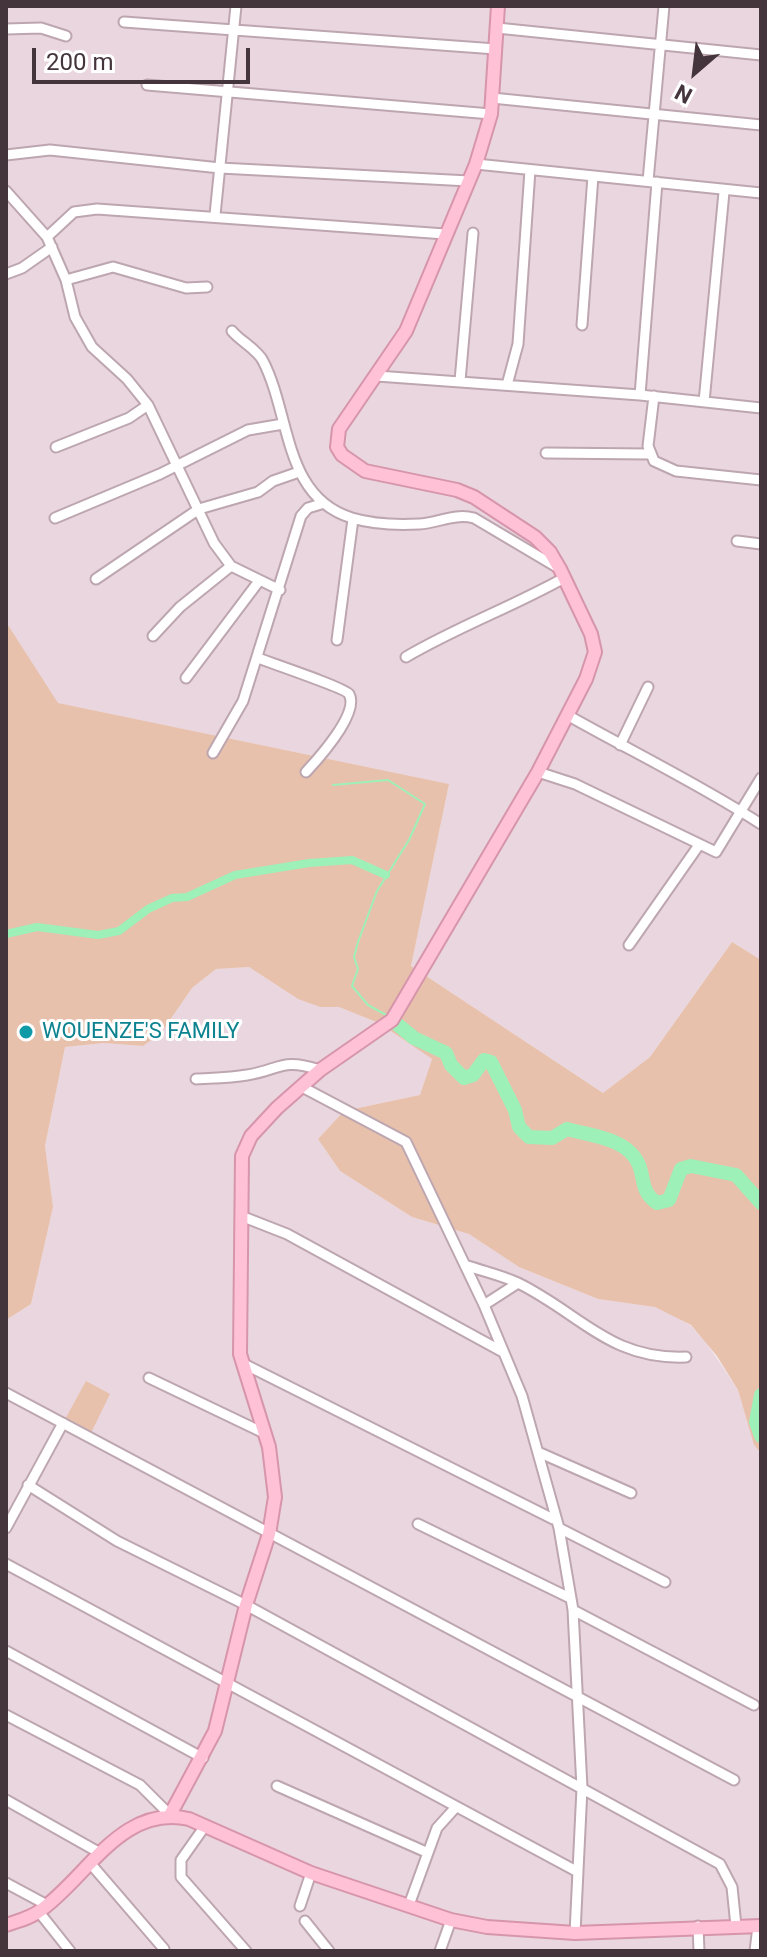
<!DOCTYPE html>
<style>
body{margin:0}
#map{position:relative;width:767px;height:1957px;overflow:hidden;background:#f2e4e9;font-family:Roboto,sans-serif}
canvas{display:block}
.frame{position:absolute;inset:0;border:8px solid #44343b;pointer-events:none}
.north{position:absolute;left:655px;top:32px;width:80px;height:80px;-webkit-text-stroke:6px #fff;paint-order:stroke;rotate:208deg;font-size:22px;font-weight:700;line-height:32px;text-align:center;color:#44343b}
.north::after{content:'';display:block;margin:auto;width:28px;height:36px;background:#44343b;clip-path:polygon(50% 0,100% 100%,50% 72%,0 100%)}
.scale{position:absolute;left:32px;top:48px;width:218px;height:36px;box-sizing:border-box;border:4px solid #44343b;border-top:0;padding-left:10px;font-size:24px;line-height:28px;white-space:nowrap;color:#44343b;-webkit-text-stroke:6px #fff;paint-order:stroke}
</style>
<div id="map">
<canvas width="767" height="1957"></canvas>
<div class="frame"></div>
<div class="north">N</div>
<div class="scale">200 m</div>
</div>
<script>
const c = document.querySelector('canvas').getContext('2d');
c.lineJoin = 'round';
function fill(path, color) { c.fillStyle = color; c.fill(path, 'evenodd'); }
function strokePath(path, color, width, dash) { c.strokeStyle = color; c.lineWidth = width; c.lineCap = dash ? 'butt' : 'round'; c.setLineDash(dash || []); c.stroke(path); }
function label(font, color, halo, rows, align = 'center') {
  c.font = font + ' Roboto,sans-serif'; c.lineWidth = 6; c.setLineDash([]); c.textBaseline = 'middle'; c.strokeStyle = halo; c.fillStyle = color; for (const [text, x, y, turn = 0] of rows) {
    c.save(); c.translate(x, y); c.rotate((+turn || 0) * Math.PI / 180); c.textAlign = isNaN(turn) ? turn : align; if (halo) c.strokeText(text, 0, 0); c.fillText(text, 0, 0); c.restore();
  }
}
const residential = new Path2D(`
 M6,6H761V960L732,942L650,1057L603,1093L411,966L449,784L57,703L6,622Z
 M249,967L298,999L320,1007H339L379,1023L432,1059L420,1095L344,1111L318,1139L340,1171L412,1217L469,1234L519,1267L598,1299L655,1307L673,1315L691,1326L704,1340L738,1390L754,1445L761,1453V1951H6V1320L31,1304L53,1207L45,1146L65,1047L104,1043L143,1046L161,1033L192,988L216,969Z`);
const green = new Path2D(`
 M6,622L58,703L449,784L411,966L603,1093L650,1057L732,942L761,960V1453L754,1445L738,1390L717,1356L691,1325L655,1307L598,1299L519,1267L469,1234L412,1217L340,1171L318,1139L344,1111L420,1095L432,1059L379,1023L339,1007H320L298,999L249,967L216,969L192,988L161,1033L143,1046L104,1043L65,1047L45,1146L53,1207L31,1304L6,1320Z
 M86,1381L110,1394L89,1437L63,1423Z`);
const stream = new Path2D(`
 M333,785L388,780L425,804L409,840L377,891L358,942L354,957L358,969L352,986L368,1005L388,1016`);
const canal = new Path2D(`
 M6,934L37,927L98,935L119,931L148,909L172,898L187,897L235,875L309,863L352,860L386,875`);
const river = new Path2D(`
 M392,1020L414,1038L446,1053L451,1065L464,1078L473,1075L484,1060L491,1062L515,1110L519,1127L529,1137L552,1138L567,1129C591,1136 628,1138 639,1165C645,1181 641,1192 657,1203L669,1200L681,1169L691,1166L736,1175L761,1203
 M761,1395L756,1422L761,1436`);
const minor = new Path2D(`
 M124,22L496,49
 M497,28L761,55
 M6,29L41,28L66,36
 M147,85L491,114
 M492,98L761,125
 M6,155L50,150L220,168L469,181
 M476,164L761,193
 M648,181L664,6
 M6,191L47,237L66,280L75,317L92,347L127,379L148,405L214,543L231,566L280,590
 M215,215L236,6
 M47,237L74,212L97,209L445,234
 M6,274L22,268L52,247
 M66,280L113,267L186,288L207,287
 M582,325L593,176
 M232,331C240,341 257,349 263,361C291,415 283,497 352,518C372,524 399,525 419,524C438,523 454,513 474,518L560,569
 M377,376L640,395L761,408
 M460,381L473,233
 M507,385L518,344L530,170
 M640,395L657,182
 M654,396L648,446L654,461L676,471L761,480
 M704,402L724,192
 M56,447L129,418L148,405
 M546,453L649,454
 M55,518L160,474L248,430L283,424
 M737,541L761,544
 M96,579L199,509L258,492L273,481L299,472
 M153,636L180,607L231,566
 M337,640L353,519
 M406,657C457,627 512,607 564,578
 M258,658C271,663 345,688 349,694C360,713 318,759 306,772
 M186,678L259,581
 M569,716C633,752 699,784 761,824
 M620,745L648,687
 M213,753L243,701L301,516L308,508L321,504
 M538,772L575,784L716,852L761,778
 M629,945L699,845
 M196,1079C213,1078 230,1078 247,1075C281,1070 280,1057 320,1070
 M304,1088L406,1142L484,1305L522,1396L559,1528L573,1610L582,1788L575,1933
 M241,1216L287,1234L503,1352
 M465,1265C482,1271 501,1275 518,1283C581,1314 610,1360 686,1357
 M484,1305L518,1283
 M242,1363L553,1519
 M149,1378L266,1434
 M6,1393L734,1780
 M538,1452L631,1493
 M28,1485L117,1541L246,1605L720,1864L732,1887L736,1926
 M418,1524L570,1598
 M6,1528L63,1423
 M559,1528L665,1582
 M6,1564L578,1872
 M573,1610L754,1705
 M6,1651L203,1758
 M6,1715L140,1785L170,1815
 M277,1786L426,1852
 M6,1800L100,1853
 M205,1826L181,1860V1877L246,1951
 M90,1863L164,1949
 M6,1883L47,1905
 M409,1905L437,1828L456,1807
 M300,1906L311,1873
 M39,1912L70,1951
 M305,1921L329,1951
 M698,1926L699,1951
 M440,1951L451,1920
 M755,1951L758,1926`);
const secondary = new Path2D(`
 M170,1815L215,1731L246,1605L269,1534L275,1497L269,1447L240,1354L242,1156L251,1136L277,1108L320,1070L392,1020L538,772L586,679L595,652L591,634L560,569L550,552L535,537L474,497L457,490L365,471L342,455L337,447L339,429L406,331L476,164L491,114L498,6
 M6,1925C18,1921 31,1918 41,1910C88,1876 122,1804 189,1819L311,1873L451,1920L487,1927L575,1933L761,1926`);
const markers = [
 [26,1032,8,"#0f9aa8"]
];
const cultureNames = [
 ["WOUENZE'S FAMILY",42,1032]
];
fill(residential, '#ead6de');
fill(green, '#e7c1ab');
strokePath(stream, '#9ef0b9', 2);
strokePath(canal, '#9ef0b9', 8);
strokePath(river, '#9ef0b9', 14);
strokePath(minor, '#bda6b0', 13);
strokePath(secondary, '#d695ab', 16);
strokePath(minor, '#fff', 9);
strokePath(secondary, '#ffc1d5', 12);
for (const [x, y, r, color] of markers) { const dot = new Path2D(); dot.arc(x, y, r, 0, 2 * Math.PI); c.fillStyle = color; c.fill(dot); strokePath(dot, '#fff', 3); }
label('22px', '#0d838f', '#fff', cultureNames, 'left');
</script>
